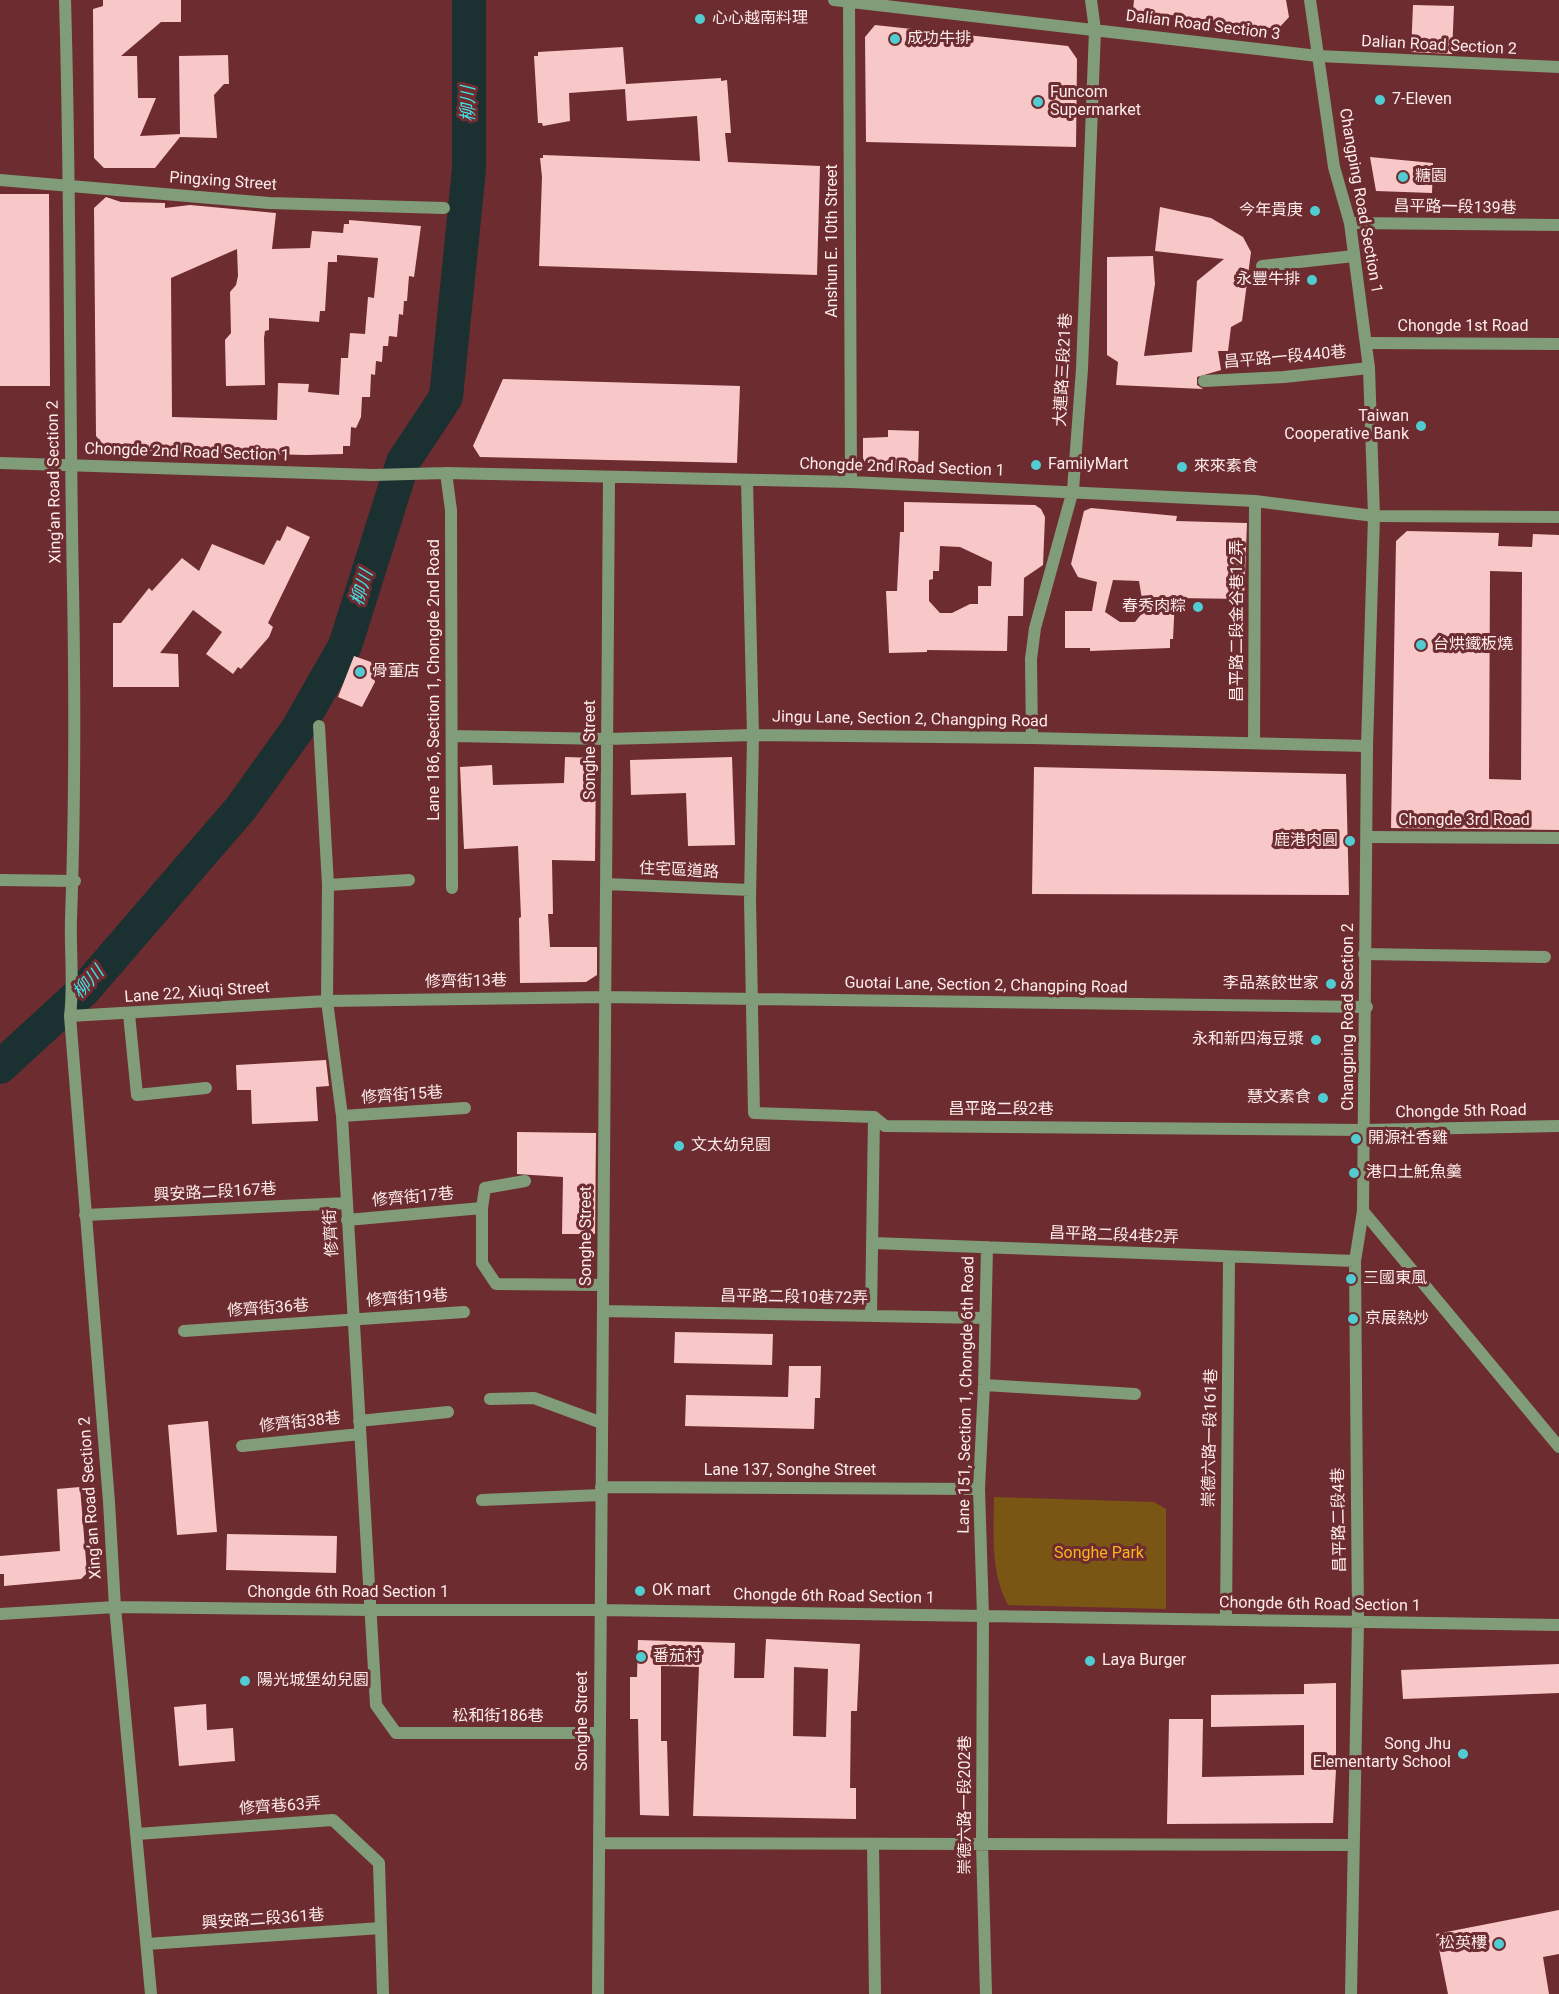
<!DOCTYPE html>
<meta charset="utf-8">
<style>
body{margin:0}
canvas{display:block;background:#6d2c30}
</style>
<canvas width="1559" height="1994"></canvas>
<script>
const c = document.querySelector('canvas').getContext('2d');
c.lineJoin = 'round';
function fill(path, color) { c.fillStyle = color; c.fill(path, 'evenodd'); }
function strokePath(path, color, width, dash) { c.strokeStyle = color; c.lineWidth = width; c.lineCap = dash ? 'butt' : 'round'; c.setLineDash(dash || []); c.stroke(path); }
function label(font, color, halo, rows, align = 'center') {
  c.font = font + ' Roboto,"Noto Sans TC",sans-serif'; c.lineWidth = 6; c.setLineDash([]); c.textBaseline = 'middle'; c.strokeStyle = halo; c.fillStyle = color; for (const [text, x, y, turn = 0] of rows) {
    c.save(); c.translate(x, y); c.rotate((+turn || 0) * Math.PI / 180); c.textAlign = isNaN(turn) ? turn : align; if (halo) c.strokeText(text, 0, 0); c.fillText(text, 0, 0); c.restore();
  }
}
const green = new Path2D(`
 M994,1497L1154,1502L1166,1509V1609L1008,1605C990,1571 994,1535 994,1497Z`);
const river = new Path2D(`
 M0,1067L85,989L241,808L297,730L345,646L403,462L446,397L469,169V0`);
const building = new Path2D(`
 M103,0H181V22H161L121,56H137L138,98H156L140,136L180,134L179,56L228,55L229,84H224L214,95L217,138L180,137L155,168H104L94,158L93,9L103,6Z
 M1134,0H1286L1289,17L1278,29L1133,10Z
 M1413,5L1454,6L1452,54L1411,52Z
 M875,25L1068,46L1077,59L1076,147L866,142L865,37Z
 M623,47L626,84L721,78V81L727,80L731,133H725L728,162L820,166L817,275L539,266L542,177L540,158H543V155L700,161L697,116L627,121L625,89L569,93L570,121L543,126L542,123H538L534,56H538V52Z
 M1370,157L1433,163L1432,193L1376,191Z
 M0,194H49L50,386H0Z
 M106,197L121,202L165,203V208L190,205L276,213L272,249L310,248L312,231L343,233L344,224H349V220L421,226L414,277L409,276L407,301H404L403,315L399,314L397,337L389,336L388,346H383L382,362L376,361L375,375L371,374L370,397H362L361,417L356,428L351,427L350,446H343V454L306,455L108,450L96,436L94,208ZM237,249L238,276L236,285L230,292L231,333L225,340L226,386L265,385L264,338L265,331L269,330V318L319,322L320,311H325L328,262H337V255L378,258L374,298L368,297L365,334L350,333L348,358H341L339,395L308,392L309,384L278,383L277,420L172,417L171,278Z
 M1160,207L1211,218L1243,237L1251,252L1242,321L1231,327L1228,351H1218L1221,370L1197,377V385L1203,389L1116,385L1118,362L1107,355V257L1153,256L1155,284L1144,356L1192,352L1197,281L1224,259L1155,251Z
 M503,379L740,386L737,463L480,457L473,446Z
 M888,430L919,431L918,470H876L866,465L863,458V438L888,437Z
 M904,502L1035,505L1041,509L1045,517L1043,565L1024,578L1023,616H1008L1007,651L927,650V652L889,653L886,591H897L900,532H904ZM940,546L960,547L992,562L991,586H978V604H970L952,613H940L929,601V580L933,579V571H939Z
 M1091,508L1177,516L1176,521L1247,523L1244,599L1175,598L1173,639H1170V648L1090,651V648H1065V611H1092L1097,582L1078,577L1071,564L1084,511ZM1113,580L1139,581L1144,611L1135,622H1120L1105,612Z
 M287,526L310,537L268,623L273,627L269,637L241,669L238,667L233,674L206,654L222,632L193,610L160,653L178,654L179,687H113V623H121L149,588L152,591L182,558L199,571L212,544L264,565L277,540L280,541Z
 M1407,531L1499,533L1498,546L1532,547L1533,534L1559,535V830L1391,828L1396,541ZM1490,571L1522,572L1521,780L1489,779Z
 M354,656L371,662L375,682L362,707L338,697Z
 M565,757L596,758L595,861L552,860L553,914H548L550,947H597V975L586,982L520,983L519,918L521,917L518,846L464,849L460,767L492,765L493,785L564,783Z
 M732,757L735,845L688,846L686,793L631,795L630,760Z
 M1034,767L1346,774L1349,895L1032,894Z
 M326,1060L329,1086L316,1087L318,1121L252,1124L251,1090H237L236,1065Z
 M517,1132L596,1133L595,1234H562L563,1177L517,1174Z
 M675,1332L773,1334L772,1365L674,1363Z
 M789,1366H821L820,1398H815L814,1429L685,1426L686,1395L788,1397Z
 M208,1421L217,1532L177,1535L168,1425Z
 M80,1487L87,1573L81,1579L4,1586V1574H0V1556L60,1551L57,1489Z
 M227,1534L337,1536L336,1573L226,1570Z
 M766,1639L860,1644L857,1711H851L850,1788H856V1819L693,1816L699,1667L661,1666V1741H667L669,1816L640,1815L638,1719H630V1677H637L638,1640L735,1643L734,1678H764ZM794,1667L828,1669L826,1737L793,1736Z
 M1559,1664V1693L1403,1699L1401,1670Z
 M1336,1683V1770L1333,1823L1167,1824L1169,1719H1203L1202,1777L1304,1775V1725L1211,1727V1695L1304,1694V1684Z
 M206,1704L207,1730L233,1728L235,1761L179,1766L174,1707Z
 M1559,1910V1954L1543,1957L1549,1994H1448L1436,1934Z`);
const minor = new Path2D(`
 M65,0C71,196 69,392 73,587C75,698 75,809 71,919C70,952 74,984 70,1016L109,1502L115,1607L151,1994
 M834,0L1318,56L1559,67
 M849,0L851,482
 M0,180L269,203L444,208
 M1350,223L1559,225
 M1262,266L1354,256
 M1368,343L1559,344
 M1204,381L1284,377L1369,368
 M0,463L373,475L446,473L851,482L1255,501L1374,516L1559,517
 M446,473L451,510L452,888
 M747,481L753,735L750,899L754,1113L874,1117L885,1126L1365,1130L1559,1126
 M319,726L328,885L327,1001L342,1116L376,1705L396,1733H600
 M453,736L607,739L753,735L1032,738L1367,746
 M1032,738L1031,659L1035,628L1073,490L1082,369L1095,30L1091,0
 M1254,742L1255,501
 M1368,837L1559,838
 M0,880L75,881
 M606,884L750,890
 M328,885L409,880
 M1364,954L1545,957
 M129,1014L137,1095L206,1088
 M70,1016L327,1001L605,997L1367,1007
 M342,1116L465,1108
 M525,1181L485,1188L482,1208V1263L496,1284L603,1285
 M85,1215L347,1203
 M347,1220L482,1208
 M873,1243L1355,1261
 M603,1311L984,1318
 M871,1316L874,1117
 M184,1331L464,1312
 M984,1385L1135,1394
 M490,1399L534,1398L602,1423
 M359,1421L448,1412
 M242,1446L360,1434
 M601,1487L979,1489
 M482,1500L601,1495
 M0,1614L115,1607L370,1610H601L1559,1625
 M1226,1620L1229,1257
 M137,1834L333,1820L379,1863L383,1994
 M599,1843L1353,1845
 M873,1845L875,1994
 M147,1944L381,1928
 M598,1994L609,477
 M986,1994L982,1844L983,1616L979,1489L984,1385L987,1247
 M1351,1994L1358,1622L1355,1261L1363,1211`);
const tertiary = new Path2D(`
 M1310,0L1334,167L1350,223L1369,368L1374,516L1367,746L1363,1211L1559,1447`);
const markers = [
 [700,19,6,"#51ccd1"],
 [895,39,6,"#51ccd1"],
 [1380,100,6,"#51ccd1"],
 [1038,102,6,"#51ccd1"],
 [1403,177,6,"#51ccd1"],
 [1315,211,6,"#51ccd1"],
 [1312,280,6,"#51ccd1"],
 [1421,426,6,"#51ccd1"],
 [1036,465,6,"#51ccd1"],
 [1182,467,6,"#51ccd1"],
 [1198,607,6,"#51ccd1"],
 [1421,645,6,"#51ccd1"],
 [360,672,6,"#51ccd1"],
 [1350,841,6,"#51ccd1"],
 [1331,984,6,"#51ccd1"],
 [1316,1040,6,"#51ccd1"],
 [1323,1098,6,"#51ccd1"],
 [1356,1139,6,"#51ccd1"],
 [679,1146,6,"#51ccd1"],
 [1354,1173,6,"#51ccd1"],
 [1351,1279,6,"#51ccd1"],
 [1353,1319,6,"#51ccd1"],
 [640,1591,6,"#51ccd1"],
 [641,1657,6,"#51ccd1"],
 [1090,1661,6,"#51ccd1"],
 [245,1681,6,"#51ccd1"],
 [1463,1754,6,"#51ccd1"],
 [1499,1944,6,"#51ccd1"]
];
const poiNames = [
 ["心心越南料理",712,19],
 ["成功牛排",907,39],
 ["Funcom",1050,93],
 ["Supermarket",1050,111],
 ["7-Eleven",1392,100],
 ["糖園",1415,177],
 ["今年貴庚",1303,211,"right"],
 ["永豐牛排",1300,280,"right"],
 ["Taiwan",1409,417,"right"],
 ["Cooperative Bank",1409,435,"right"],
 ["FamilyMart",1048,465],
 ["來來素食",1194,467],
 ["春秀肉粽",1186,607,"right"],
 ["台烘鐵板燒",1433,645],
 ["骨董店",372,672],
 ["鹿港肉圓",1338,841,"right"],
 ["李品蒸餃世家",1319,984,"right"],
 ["永和新四海豆漿",1304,1040,"right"],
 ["慧文素食",1311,1098,"right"],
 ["開源社香雞",1368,1139],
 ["文太幼兒園",691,1146],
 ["港口土魠魚羹",1366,1173],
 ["三國東風",1363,1279],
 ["京展熱炒",1365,1319],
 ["OK mart",652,1591],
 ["番茄村",653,1657],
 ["Laya Burger",1102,1661],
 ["陽光城堡幼兒園",257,1681],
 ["Song Jhu",1451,1745,"right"],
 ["Elementarty School",1451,1763,"right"],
 ["松英樓",1487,1944,"right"]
];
const streetNames = [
 ["Dalian Road Section 3",1203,26,7],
 ["Dalian Road Section 2",1439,46,3],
 ["Pingxing Street",223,182,4],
 ["Changping Road Section 1",1360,201,80],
 ["昌平路一段139巷",1455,208,1],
 ["Anshun E. 10th Street",833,241,-90],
 ["Chongde 1st Road",1463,327],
 ["昌平路一段440巷",1285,358,-5],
 ["大連路三段21巷",1064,370,-87],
 ["Chongde 2nd Road Section 1",187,453,2],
 ["Chongde 2nd Road Section 1",902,468,2],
 ["Xing’an Road Section 2",55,482,-91],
 ["昌平路二段金谷巷12弄",1238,621,-90],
 ["Lane 186, Section 1, Chongde 2nd Road",435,680,-90],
 ["Jingu Lane, Section 2, Changping Road",910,720,1],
 ["Songhe Street",591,750,-90],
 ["Chongde 3rd Road",1464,821],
 ["住宅區道路",679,871,3],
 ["修齊街13巷",466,982,-1],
 ["Guotai Lane, Section 2, Changping Road",986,986,1],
 ["Lane 22, Xiuqi Street",197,993,-4],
 ["Changping Road Section 2",1349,1017,-90],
 ["修齊街15巷",402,1096,-4],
 ["昌平路二段2巷",1001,1110],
 ["Chongde 5th Road",1461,1112,-1],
 ["興安路二段167巷",215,1193,-3],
 ["修齊街17巷",413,1198,-5],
 ["修齊街",332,1233,-93],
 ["Songhe Street",587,1236,-90],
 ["昌平路二段4巷2弄",1114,1236,2],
 ["昌平路二段10巷72弄",794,1298,1],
 ["修齊街19巷",407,1299,-4],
 ["修齊街36巷",268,1309,-4],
 ["Lane 151, Section 1, Chongde 6th Road",967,1395,-89],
 ["修齊街38巷",300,1423,-6],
 ["崇德六路一段161巷",1211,1438,-89],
 ["Lane 137, Songhe Street",790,1471],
 ["Xing’an Road Section 2",91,1498,-94],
 ["昌平路二段4巷",1340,1520,-91],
 ["Chongde 6th Road Section 1",348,1593],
 ["Chongde 6th Road Section 1",834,1597,1],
 ["Chongde 6th Road Section 1",1320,1605,1],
 ["松和街186巷",498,1717],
 ["Songhe Street",583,1721,-90],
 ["崇德六路一段202巷",966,1805,-90],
 ["修齊巷63弄",280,1807,-4],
 ["興安路二段361巷",263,1920,-4]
];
const parkNames = [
 ["Songhe Park",1099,1554]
];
const waterNames = [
 ["柳川",469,104,-90],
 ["柳川",363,588,-73],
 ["柳川",89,983,-47]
];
fill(green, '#795614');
strokePath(river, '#1b3030', 34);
fill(building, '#f8c7c7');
strokePath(minor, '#819c78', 12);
strokePath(tertiary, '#819c78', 12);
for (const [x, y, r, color] of markers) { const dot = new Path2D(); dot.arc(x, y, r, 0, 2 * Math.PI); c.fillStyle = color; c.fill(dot); strokePath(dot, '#6d2c30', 2); }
label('16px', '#fcebea', '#6d2c30', poiNames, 'left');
label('16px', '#fcebea', '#6d2c30', streetNames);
label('16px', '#fbb31d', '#6d2c30', parkNames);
label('italic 18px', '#3ee6eb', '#6d2c30', waterNames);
</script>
